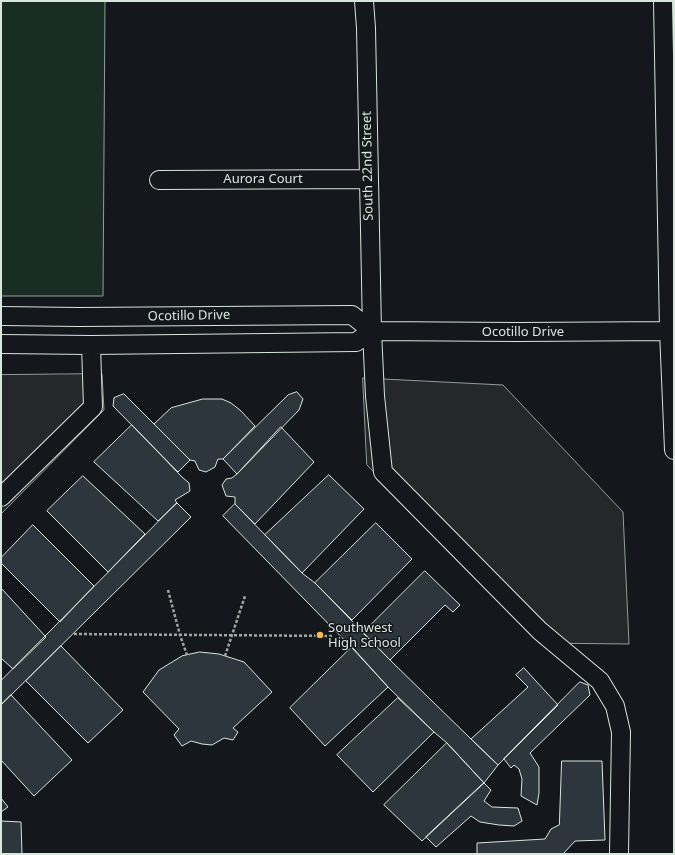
<!DOCTYPE html>
<style>
body{margin:0}
#map{position:relative;width:675px;height:855px;overflow:hidden;background:#14181c;font-family:"Noto Sans",sans-serif}
canvas{display:block}
.frame{position:absolute;inset:0;border:2px solid #d8e6dc;pointer-events:none}
</style>
<div id="map">
<canvas width="675" height="855"></canvas>
<div class="frame"></div>
</div>
<script>
const c = document.querySelector('canvas').getContext('2d');
c.lineJoin = 'round';
function fill(path, color) { c.fillStyle = color; c.fill(path, 'evenodd'); }
function strokePath(path, color, width, dash) { c.strokeStyle = color; c.lineWidth = width; c.lineCap = dash ? 'butt' : 'round'; c.setLineDash(dash || []); c.stroke(path); }
function label(font, color, halo, rows, align = 'center') {
  c.font = font + ' "Noto Sans",sans-serif'; c.lineWidth = 3; c.setLineDash([]); c.textBaseline = 'middle'; c.strokeStyle = halo; c.fillStyle = color; for (const [text, x, y, turn = 0] of rows) {
    c.save(); c.translate(x, y); c.rotate((+turn || 0) * Math.PI / 180); c.textAlign = isNaN(turn) ? turn : align; if (halo) c.strokeText(text, 0, 0); c.fillText(text, 0, 0); c.restore();
  }
}
const green = new Path2D(`
 M1,1H105L103,296H1Z`);
const parking = new Path2D(`
 M102,374L104,410L1,514V375Z
 M363,378L503,385L623,512L629,644L539,643L367,465Z`);
const building = new Path2D(`
 M297,392L303,399L299,410L237,474L223,459L288,395Z
 M124,394L190,460L178,472L113,406L114,398Z
 M203,399H222L231,403L240,410L255,426L223,459H218L215,467L206,472L199,470L195,461L190,460L154,424L171,408Z
 M132,425L182,477L189,483L190,491L175,500L177,503L158,521L94,462Z
 M281,427L314,462L255,524L235,504V497L226,496L222,485L226,479L232,478L237,474Z
 M329,475L364,509L302,573L265,535Z
 M83,476L145,534L108,572L47,511Z
 M177,503L191,517L1,705V681Z
 M235,504L302,573L315,583L390,660L471,739L498,765L484,783L447,743L434,732L388,687L353,649L223,516Z
 M376,523L412,559L352,620L315,583Z
 M33,525L94,586L60,622L1,563V558Z
 M425,571L460,605L453,612L445,605L390,660L363,633Z
 M1,588L46,637L13,669L1,658Z
 M61,646L123,710L88,743L26,681Z
 M352,647L388,687L325,746L290,708Z
 M200,652L219,654L244,662L272,692L233,728L238,732L233,740L224,738L212,745L202,744L191,741L182,746L174,735L179,729L143,692L159,670L182,656Z
 M524,668L558,705L498,765L471,739L528,687L516,675Z
 M580,682L588,685L590,695L530,753L539,767V793L537,805L521,796L522,779L519,769L514,765L511,768L504,759Z
 M11,695L72,760L34,796L1,760V705Z
 M398,698L434,732L373,792L337,755Z
 M447,743L484,783L422,841L384,805Z
 M562,761H602L605,840L575,841L563,854H477V843L545,839L551,829L559,825Z
 M484,783L491,790L484,801L492,807L518,808L522,821L514,826L499,825L480,822L471,816L436,847L426,837Z
 M1,798L8,807L1,812Z
 M1,821L21,822L22,854H1Z`);
const path = new Path2D(`
 M168,590L180,635L187,655
 M74,634L334,636
 M225,656L245,596`);
const minor = new Path2D(`
 M364,1L366,28L372,331L375,396L383,472L540,631L600,681L615,706L621,732L619,854
 M663,1L669,331L674,450
 M159,180L368,179
 M1,316L79,317L352,315L372,331
 M1,344L91,345L356,342L372,331L517,332L674,331
 M1,497L93,407L91,345`);
const markers = [
 [320,635,4,"#ffb74d"]
];
const streetNames = [
 ["South 22nd Street",368,166,-91],
 ["Aurora Court",263,179],
 ["Ocotillo Drive",189,316,-1],
 ["Ocotillo Drive",523,332]
];
const poiNames = [
 ["Southwest",328,628],
 ["High School",328,643]
];
fill(green, '#1a2d24');
strokePath(green, '#939e99', 1);
fill(parking, '#24282b');
strokePath(parking, '#939e99', 1);
fill(building, '#2c363c');
strokePath(building, '#d8e6dc', 1);
strokePath(minor, '#d8e6dc', 20);
strokePath(path, '#9da8a2', 2.5, [3, 2]);
strokePath(minor, '#14181c', 18);
for (const [x, y, r, color] of markers) { const dot = new Path2D(); dot.arc(x, y, r, 0, 2 * Math.PI); c.fillStyle = color; c.fill(dot); strokePath(dot, '#14181c', 1.5); }
label('13px', '#d8e6dc', '#14181c', streetNames);
label('13px', '#d8e6dc', '#14181c', poiNames, 'left');
</script>
